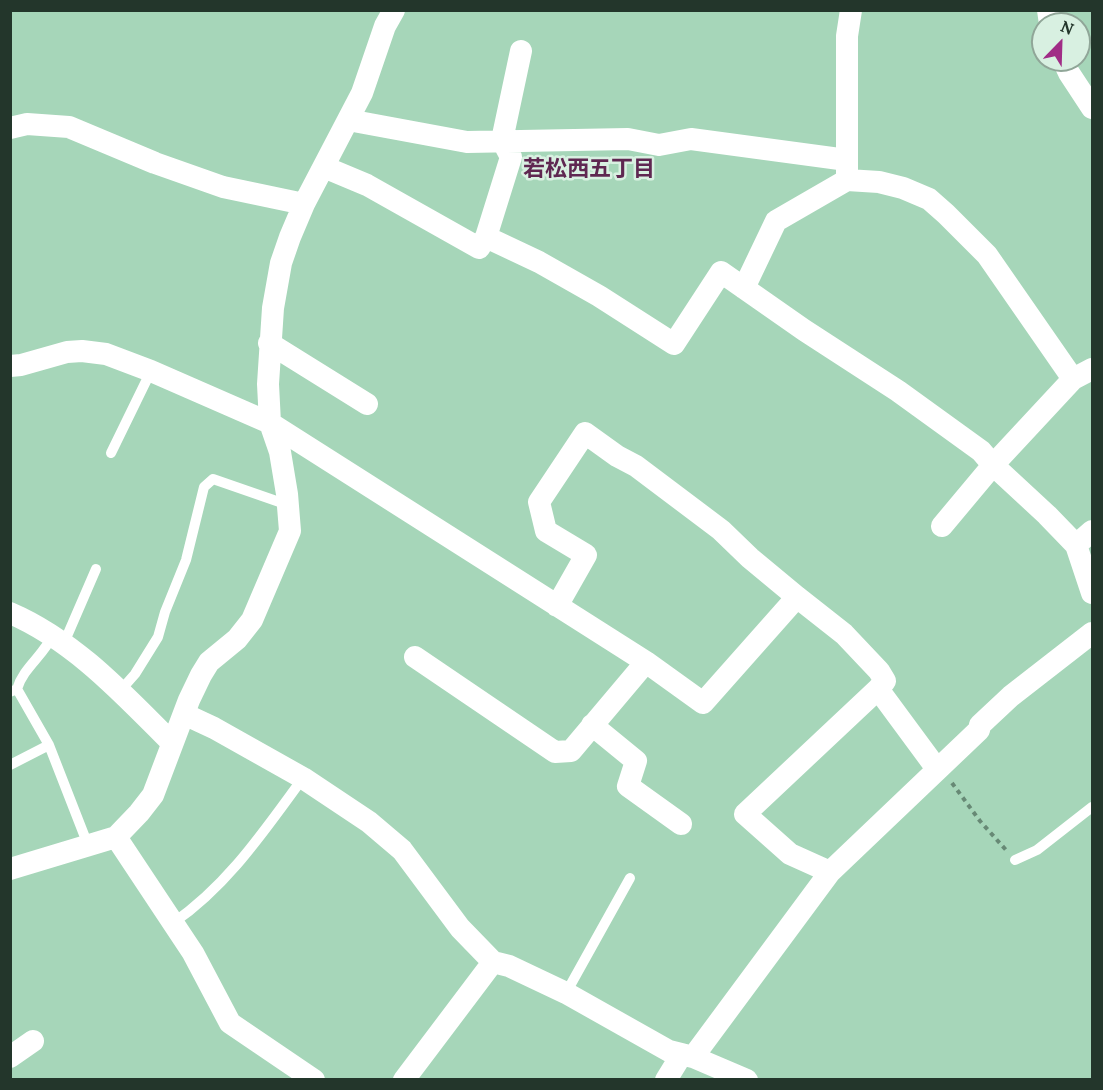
<!DOCTYPE html>
<meta charset="utf-8">
<style>
body{margin:0}
#map{position:relative;width:1103px;height:1090px;overflow:hidden;background:#a6d6b9;font-family:Lora,serif}
canvas{display:block}
.frame{position:absolute;inset:0;border:12px solid #23362b;pointer-events:none}
.north{position:absolute;left:1031px;top:12px;width:60px;height:60px;box-sizing:border-box;background:#d8f0e1;border:2px solid #90a698;border-radius:50%;rotate:23deg;font-size:16px;font-weight:700;line-height:24px;text-align:center;color:#23362b}
.north::after{content:'';display:block;margin:auto;width:21px;height:27px;background:#a02c86;clip-path:polygon(50% 0,100% 100%,50% 72%,0 100%)}
</style>
<div id="map">
<canvas width="1103" height="1090"></canvas>
<div class="frame"></div>
<div class="north">N</div>
</div>
<script>
const c = document.querySelector('canvas').getContext('2d');
c.lineJoin = 'round';
function strokePath(path, color, width, dash) { c.strokeStyle = color; c.lineWidth = width; c.lineCap = dash ? 'butt' : 'round'; c.setLineDash(dash || []); c.stroke(path); }
function label(font, color, halo, rows, align = 'center') {
  c.font = font + ' Lora,"Noto Sans JP",serif'; c.lineWidth = 5; c.setLineDash([]); c.textBaseline = 'middle'; c.strokeStyle = halo; c.fillStyle = color; for (const [text, x, y, turn = 0] of rows) {
    c.save(); c.translate(x, y); c.rotate((+turn || 0) * Math.PI / 180); c.textAlign = isNaN(turn) ? turn : align; if (halo) c.strokeText(text, 0, 0); c.fillText(text, 0, 0); c.restore();
  }
}
const path = new Path2D(`
 M952,783L980,821L1006,850`);
const service = new Path2D(`
 M111,453L151,371
 M64,643L96,569
 M17,689C23,668 44,655 52,636
 M120,691L135,674L158,637L165,612L186,560L204,487L213,479L288,505
 M10,692L17,689L49,745L88,845
 M10,765L49,745
 M1015,860L1037,850L1092,807
 M173,923C228,885 264,831 303,778
 M566,993L630,878`);
const minor = new Path2D(`
 M1048,10L1050,24
 M1063,60L1069,73L1092,108
 M348,120L467,142L628,139L659,145L691,139L847,160
 M10,128L27,124L69,127L155,163L223,187L304,204
 M324,167L367,185L479,248L486,237L539,262L599,296L674,344L721,272L804,330L898,391L981,451L993,465L1047,515L1076,545L1092,593
 M847,174V36L851,10
 M486,237L511,157L502,140L521,51
 M744,288L776,221L847,180L879,182L903,188L929,199L946,214L987,255L1073,379
 M269,343L367,404
 M10,366L21,365L67,352L82,351L106,354L151,371L270,423L646,662L703,703L797,597
 M942,526L993,465L1073,379L1092,369
 M1076,545L1092,531
 M557,606L586,555L546,531L539,502L585,433L617,456L636,466L721,530L750,558L797,597L844,634L879,671L885,681L878,689
 M10,613C75,641 124,695 172,743
 M415,657L555,752L571,751L646,662
 M184,714L214,728L303,778L369,822L402,850L460,928L493,962L509,966L566,993L669,1051L693,1057L747,1080
 M592,725L636,761L628,786L681,824
 M116,837L193,953L230,1023L314,1080
 M10,869L116,837L139,813L153,795L189,700L201,675L209,662L237,639L252,620L290,531L287,494L280,452L270,423L268,384L273,308L281,263L290,237L304,204L362,93L385,26L394,10
 M830,872L790,854L745,814L878,689L937,769
 M10,1057L33,1041
 M693,1057L830,872L979,730L980,725L1011,696L1092,633
 M404,1080L493,962
 M666,1080L682,1054`);
const neighbourhoodNames = [
 ["若松西五丁目",589,170]
];
strokePath(path, '#678975', 4, [4.5, 4.5]);
strokePath(service, '#fff', 10);
strokePath(minor, '#fff', 22);
label('bold 22px', '#5f2751', '#d8f0e1', neighbourhoodNames);
</script>
